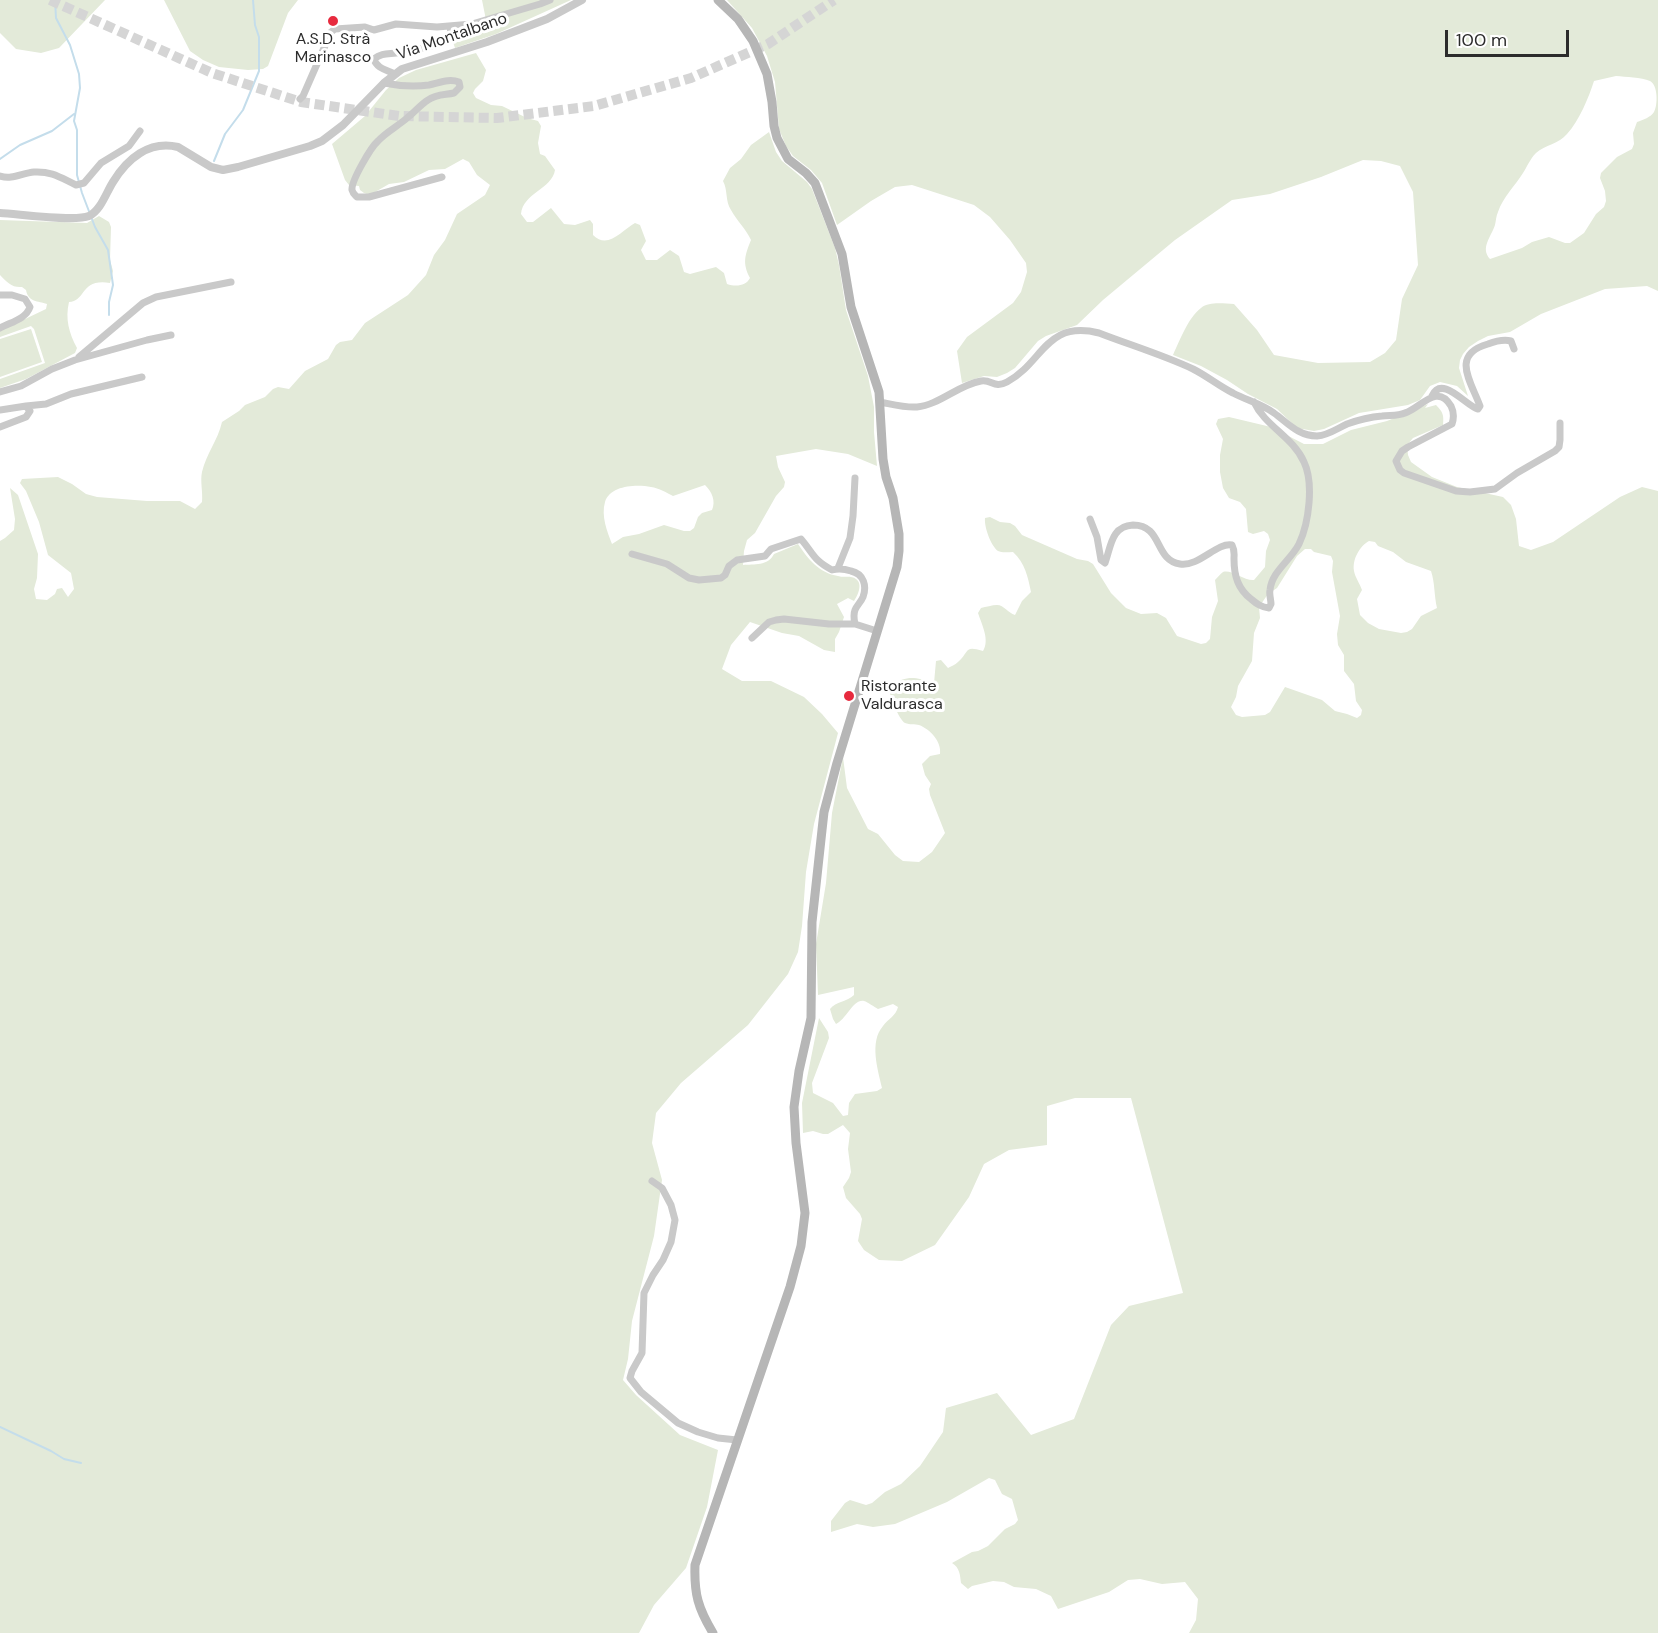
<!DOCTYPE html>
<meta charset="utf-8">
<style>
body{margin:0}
#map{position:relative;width:1658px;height:1633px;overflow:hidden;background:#fff;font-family:"DM Sans",sans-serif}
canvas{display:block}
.scale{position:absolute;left:1445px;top:30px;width:124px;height:27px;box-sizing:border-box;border:3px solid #2c2c2c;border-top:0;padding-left:8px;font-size:18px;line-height:21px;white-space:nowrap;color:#2c2c2c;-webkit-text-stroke:4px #fff;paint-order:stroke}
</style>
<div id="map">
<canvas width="1658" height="1633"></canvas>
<div class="scale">100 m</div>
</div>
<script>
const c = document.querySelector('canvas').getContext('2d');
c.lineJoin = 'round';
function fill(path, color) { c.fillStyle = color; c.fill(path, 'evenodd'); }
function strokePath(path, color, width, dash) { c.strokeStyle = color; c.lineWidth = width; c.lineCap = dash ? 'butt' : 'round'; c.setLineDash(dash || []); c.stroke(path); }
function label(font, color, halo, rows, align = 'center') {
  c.font = font + ' "DM Sans",sans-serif'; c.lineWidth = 6; c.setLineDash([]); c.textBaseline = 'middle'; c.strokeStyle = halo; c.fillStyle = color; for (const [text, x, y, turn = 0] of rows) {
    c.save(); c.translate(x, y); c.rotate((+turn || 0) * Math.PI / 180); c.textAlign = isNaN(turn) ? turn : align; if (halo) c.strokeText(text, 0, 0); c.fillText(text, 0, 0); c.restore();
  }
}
const green = new Path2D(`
 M0,0H105L59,48L41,53L16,49L0,33Z
 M164,0H298L288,13L268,66L263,69L248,70L219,67L203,60L190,51Z
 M482,0H571L496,34L455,48L453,42L457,31L487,25Z
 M727,0H1658V291L1647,286L1605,289L1541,314L1510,332L1488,336L1478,341L1469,347L1463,354L1460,360L1459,368L1468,396L1457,386L1440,382L1430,386L1420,400L1408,405L1359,413L1324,429L1314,431L1297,428L1277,409L1248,394L1227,380L1201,366L1173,355C1180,340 1188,318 1201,308C1210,301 1224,304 1234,304L1257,330L1274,355L1318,363L1370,362L1385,353L1396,340L1402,299L1418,265L1413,192L1400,166L1381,161L1363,160L1321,177L1270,194L1232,200L1175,240L1103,300L1077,325L1046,336L1038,341L1015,368L1007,373L997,377L984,376L962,383L957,351L967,337L1013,303L1021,292L1027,272L1026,263L1010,240L990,217L974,205L912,185L895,187L871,201L837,225L822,183L811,170L793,156L786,146L779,129L775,82L767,56L752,28ZM1616,76C1626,77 1641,77 1650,81C1658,85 1658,105 1654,112C1651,117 1643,120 1637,122L1633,133L1634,144L1632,149L1617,157L1601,173L1600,178L1605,191L1606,201L1604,207L1596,214L1584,233L1570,243H1565L1549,237L1532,242L1522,248L1490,259C1480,248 1491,237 1495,225C1496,221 1496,216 1498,212C1503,197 1515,186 1523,173C1527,167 1530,159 1536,153C1545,145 1559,144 1567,134C1579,121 1589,97 1594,81Z
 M476,53L486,70L483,81L475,89L473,93L476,98L491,105L502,106L527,118L538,121L541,126L538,143L540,154L545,156L555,170C552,189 523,193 521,214L527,222H533L551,208L564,224L575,225L590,220L593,224V235C608,250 622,230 635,223L640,225L646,241L641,250L646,260H657L670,250L679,256L684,272L690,274L716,267L724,273L727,284C736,287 746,286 750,278C742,263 745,255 751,240C746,229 737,221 731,210C725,201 728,190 723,181L730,168L741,159L751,145L769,132L776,152L782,161L807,182L812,189L835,248L839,265L846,310L868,376L874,407V432L877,466L848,454L816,449L776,456L778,467L785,482L784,487L776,496L755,533L747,540L744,551L743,565C754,564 768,566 774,554L798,544C808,559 819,573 838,576C844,578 851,575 856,579C863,584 858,595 854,601L848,598L837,604L844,617L839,632L835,639V652L824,650L799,636L782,633L750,622L731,645L722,669L742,681H771L804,697L822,714L838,733L814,824L806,872L802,926L798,952L788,974L748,1025L681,1083L656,1113L652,1143L662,1180L654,1236L632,1321L628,1359L623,1380L636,1395L680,1435L718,1450L707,1507L686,1568L654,1605L639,1633H0V541L5,538L14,530L15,519L10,488L18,495L38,554L37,578L34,589L36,599L47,600L55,594L57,589L62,588L68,597L74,589L71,573L48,555L39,522L26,491L20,483L22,479L58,477L72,484L86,494L97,497L147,501H180L195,509L202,502C203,492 200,481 202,472C206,454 218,440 222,422L239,411L245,405L265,397L273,389L278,387L289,389L305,371L328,359L336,345L340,342L352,340L365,323L408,295L426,275L434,255L445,240L457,214L485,195L490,185L477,175L469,162L463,159L445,169L429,170L404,182L389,184L370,195L364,193L360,190L359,186L349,185L345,180L332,144L365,116L386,90L399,78L416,70ZM705,485C712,492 716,501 712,510L702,513L698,517L694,528L690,531H684L664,525L639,534L623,537L612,544C607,531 601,516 605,502C610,485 637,484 651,487C659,488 667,493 673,496Z
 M99,216L109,222L111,227L110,260L113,271L110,283C80,278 86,302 69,302C65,319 69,333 77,348L75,353L26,379L0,388V379L45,363L34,329L31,326L0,337V331L46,309L47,304C38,301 28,302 26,290L22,287C12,288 7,282 0,275V220L87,223Z
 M31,329L42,362L0,377V339Z
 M1428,404L1425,408L1436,405C1443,412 1444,415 1443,425L1413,438L1407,445L1408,455L1411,462L1432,477L1457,487L1503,497L1511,505L1516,519L1519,546L1531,550L1553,542L1620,497L1642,487L1658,491V1633H1189L1196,1620L1198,1599L1185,1582L1162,1584L1140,1579L1128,1580L1109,1592L1058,1609L1051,1596L1036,1589L1014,1587L1004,1582L993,1581L972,1586L968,1589L961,1583C960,1575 960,1568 952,1563L972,1552L978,1551L988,1546L1005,1529L1015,1524L1018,1520L1012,1499L1002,1494L995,1480L989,1478L947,1502L895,1524L873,1527L857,1524L831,1532V1521L845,1503L850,1500L866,1505L872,1503L885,1492L901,1484L920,1466L943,1432L946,1408L997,1393L1031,1435L1074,1419L1111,1325L1129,1306L1183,1293L1131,1098H1075L1047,1106V1145L1009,1150L984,1164L969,1197L935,1245L902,1261L879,1260L864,1250L858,1241L862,1219L860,1214L846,1198L843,1187L849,1178L851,1172L848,1149L850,1133L843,1125L828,1134H823L813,1131L803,1133L802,1103L819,1018L828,1032L829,1038L812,1083L813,1093L833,1103L843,1116L848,1115L849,1103L855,1094L877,1091L882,1088C878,1070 869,1042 883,1026C888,1019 896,1016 898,1007L893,1004L878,1009C874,1007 868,1002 864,1001C853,999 846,1020 836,1024L833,1019L830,1009C836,1001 847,1002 854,995V987L818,995L816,944L826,883L832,813L843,757L847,788L868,829L878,834L895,855L903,861L919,862L932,852L945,833L930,795L929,789L931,784L925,775L922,764L930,756L940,754C942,742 930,729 919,725C915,724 910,725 905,723C899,720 888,693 889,686C909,675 913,677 934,683L936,661L941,660L948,668C951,666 955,665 958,662C970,651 964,645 983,651C990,640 982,625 978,613L981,608C986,607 992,605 997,605C1004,605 1008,613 1015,615L1022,601L1031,592C1028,577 1025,563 1013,552C1008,552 1002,553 998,551C991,546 984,527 985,518L990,517L1000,522L1010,523L1015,526L1022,535L1077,559L1088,561L1093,564L1111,593L1126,608L1141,614L1157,613L1166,618L1177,636L1201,644L1206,643L1210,639L1212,617L1218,601L1215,580C1218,577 1220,574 1223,572C1231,569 1244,581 1254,580L1265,567L1266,551L1270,540L1268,534L1264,531L1253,534L1248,532L1246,509L1240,502L1229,498L1223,488L1220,472V455L1223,439L1216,424L1218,419L1229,417L1271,427L1304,444H1323L1351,430L1387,421ZM1369,541L1375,542L1378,546L1393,552L1406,562L1431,571C1435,583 1434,595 1437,608L1421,616L1412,629L1407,632L1401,633L1379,629L1368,623L1360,615L1357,599L1362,590C1360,584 1355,577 1354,571C1352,559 1360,546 1369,541ZM1305,549H1311L1314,552L1331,556L1333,561L1332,572L1340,616L1337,634L1338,645L1344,655V671L1354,684L1356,701L1362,710L1361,715L1357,718L1347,714L1335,711L1322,700L1285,687L1270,712L1265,715L1242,717L1236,715L1231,707L1236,697L1238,686L1252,661L1254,633L1260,618L1259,607L1268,594L1277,588L1297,556Z`);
const stream = new Path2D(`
 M55,0L56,18L70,45L79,74L80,88L74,121L77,130V175L82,193L95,227L108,250L113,285L109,302V315
 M0,159L20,145L52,131L74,114
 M214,161L225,134L243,110L259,71V37L255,25L253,0
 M0,1427L51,1451L64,1459L81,1463`);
const trunkTunnel = new Path2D(`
 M50,0L212,73L301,102L399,116L497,118L594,106L691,78L768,44L834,0`);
const minor = new Path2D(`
 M395,74C387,70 376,68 374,59C381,53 388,54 396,53C410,51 442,47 450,36L451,26
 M384,83C399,86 414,87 429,85C439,83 449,78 459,82L460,87L454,93C445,95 436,94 428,100C420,105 414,113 407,118C398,126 386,132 378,141C371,147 351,181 352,190C353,194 355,195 357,197H369L442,177
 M300,99L303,96L331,32L335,29L365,27L374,30L396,24L437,27L472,24L540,4L550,0
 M0,176C12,180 22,173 34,172C52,171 61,178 76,185L84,183L101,163L129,146L140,131
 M0,295H12L25,299L30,307C26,319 11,322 0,328
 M79,357L143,303L156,297L231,282
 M0,392L21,386L52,369L75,360L147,340L171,335
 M1432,396C1442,374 1466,406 1478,409L1480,406L1478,401C1468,377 1453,354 1488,344C1496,341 1503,339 1511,341L1514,349
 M880,402C891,404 905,408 917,407C939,405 958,385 981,381C992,379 994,389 1007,382C1044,362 1045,320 1099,333C1130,345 1163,355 1193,369C1207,376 1219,386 1233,393C1246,400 1262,404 1274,413C1288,423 1298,436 1317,436C1329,435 1336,429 1347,424C1358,420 1370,417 1382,416C1390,415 1398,416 1405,413C1420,409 1437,382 1451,406C1454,412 1454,418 1452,424L1408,447L1402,451L1396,461L1400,470L1404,473L1456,491L1470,492L1495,489L1517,473L1555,451L1559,447L1560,440V423
 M26,406L46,404L71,394L142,377
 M0,410L26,406L30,411L26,417L0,427
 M1090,519L1097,537L1101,560L1105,563C1111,547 1111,526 1133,525C1163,525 1154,560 1180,564C1199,567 1217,542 1232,545C1235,551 1234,553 1234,559C1234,576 1238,589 1251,599C1257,604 1261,607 1269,608L1271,604C1271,600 1269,594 1270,590C1272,571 1291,560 1299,544C1309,523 1314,483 1304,462C1293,437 1265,426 1254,402
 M632,554L667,564L689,578L699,580L721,578L725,575L729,566L737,560L765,556L771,549L801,539C813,553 813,560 832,570C839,568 845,569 851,571C864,574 867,586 863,597C861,602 857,605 855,610C853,615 854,619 855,624L877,631
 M838,568L850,538L853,516L855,478
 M752,638L769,622L776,620L784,619L829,624H855
 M652,1181L662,1188L671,1205L675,1220L671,1242L663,1260L653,1275L644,1293L642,1353L632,1371L630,1378L641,1392L678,1423L698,1432L718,1438L737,1440`);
const tertiary = new Path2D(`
 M0,213C19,214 74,222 89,216C101,210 106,193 113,182C127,159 149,140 178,147L211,167L223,170L238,167L310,146L322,141L343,125L384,83L402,69L487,42L547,19L582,0`);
const secondary = new Path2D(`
 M713,1633C698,1608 694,1594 695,1565L790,1287L801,1246L805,1213L796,1143L794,1107L799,1071L811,1018L812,922L822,830L824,812L837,763L897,567L899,551V534L893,498L886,477L883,459L879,392L851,307L842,254L815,183L806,173L788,159L777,138L774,126L772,102L767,74L753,41L738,19L718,0`);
const markers = [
 [333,21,6,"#e72a3e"],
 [849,696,6,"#e72a3e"]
];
const streetNames = [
 ["Via Montalbano",452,37,-19]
];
const poiNames = [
 ["A.S.D. Strà",333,40],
 ["Marinasco",333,58],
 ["Ristorante",861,687,"left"],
 ["Valdurasca",861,705,"left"]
];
fill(green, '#e3ead9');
strokePath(stream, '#c4ddeb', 2);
strokePath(trunkTunnel, '#d5d5d5', 10, [10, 5]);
strokePath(minor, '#c9c9c9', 7);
strokePath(tertiary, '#c9c9c9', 8);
strokePath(secondary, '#b6b6b6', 9);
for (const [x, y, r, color] of markers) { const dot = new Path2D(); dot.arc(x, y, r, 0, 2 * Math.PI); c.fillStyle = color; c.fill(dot); strokePath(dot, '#fff', 2); }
label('16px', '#2c2c2c', '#fff', streetNames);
label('16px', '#2c2c2c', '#fff', poiNames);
</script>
